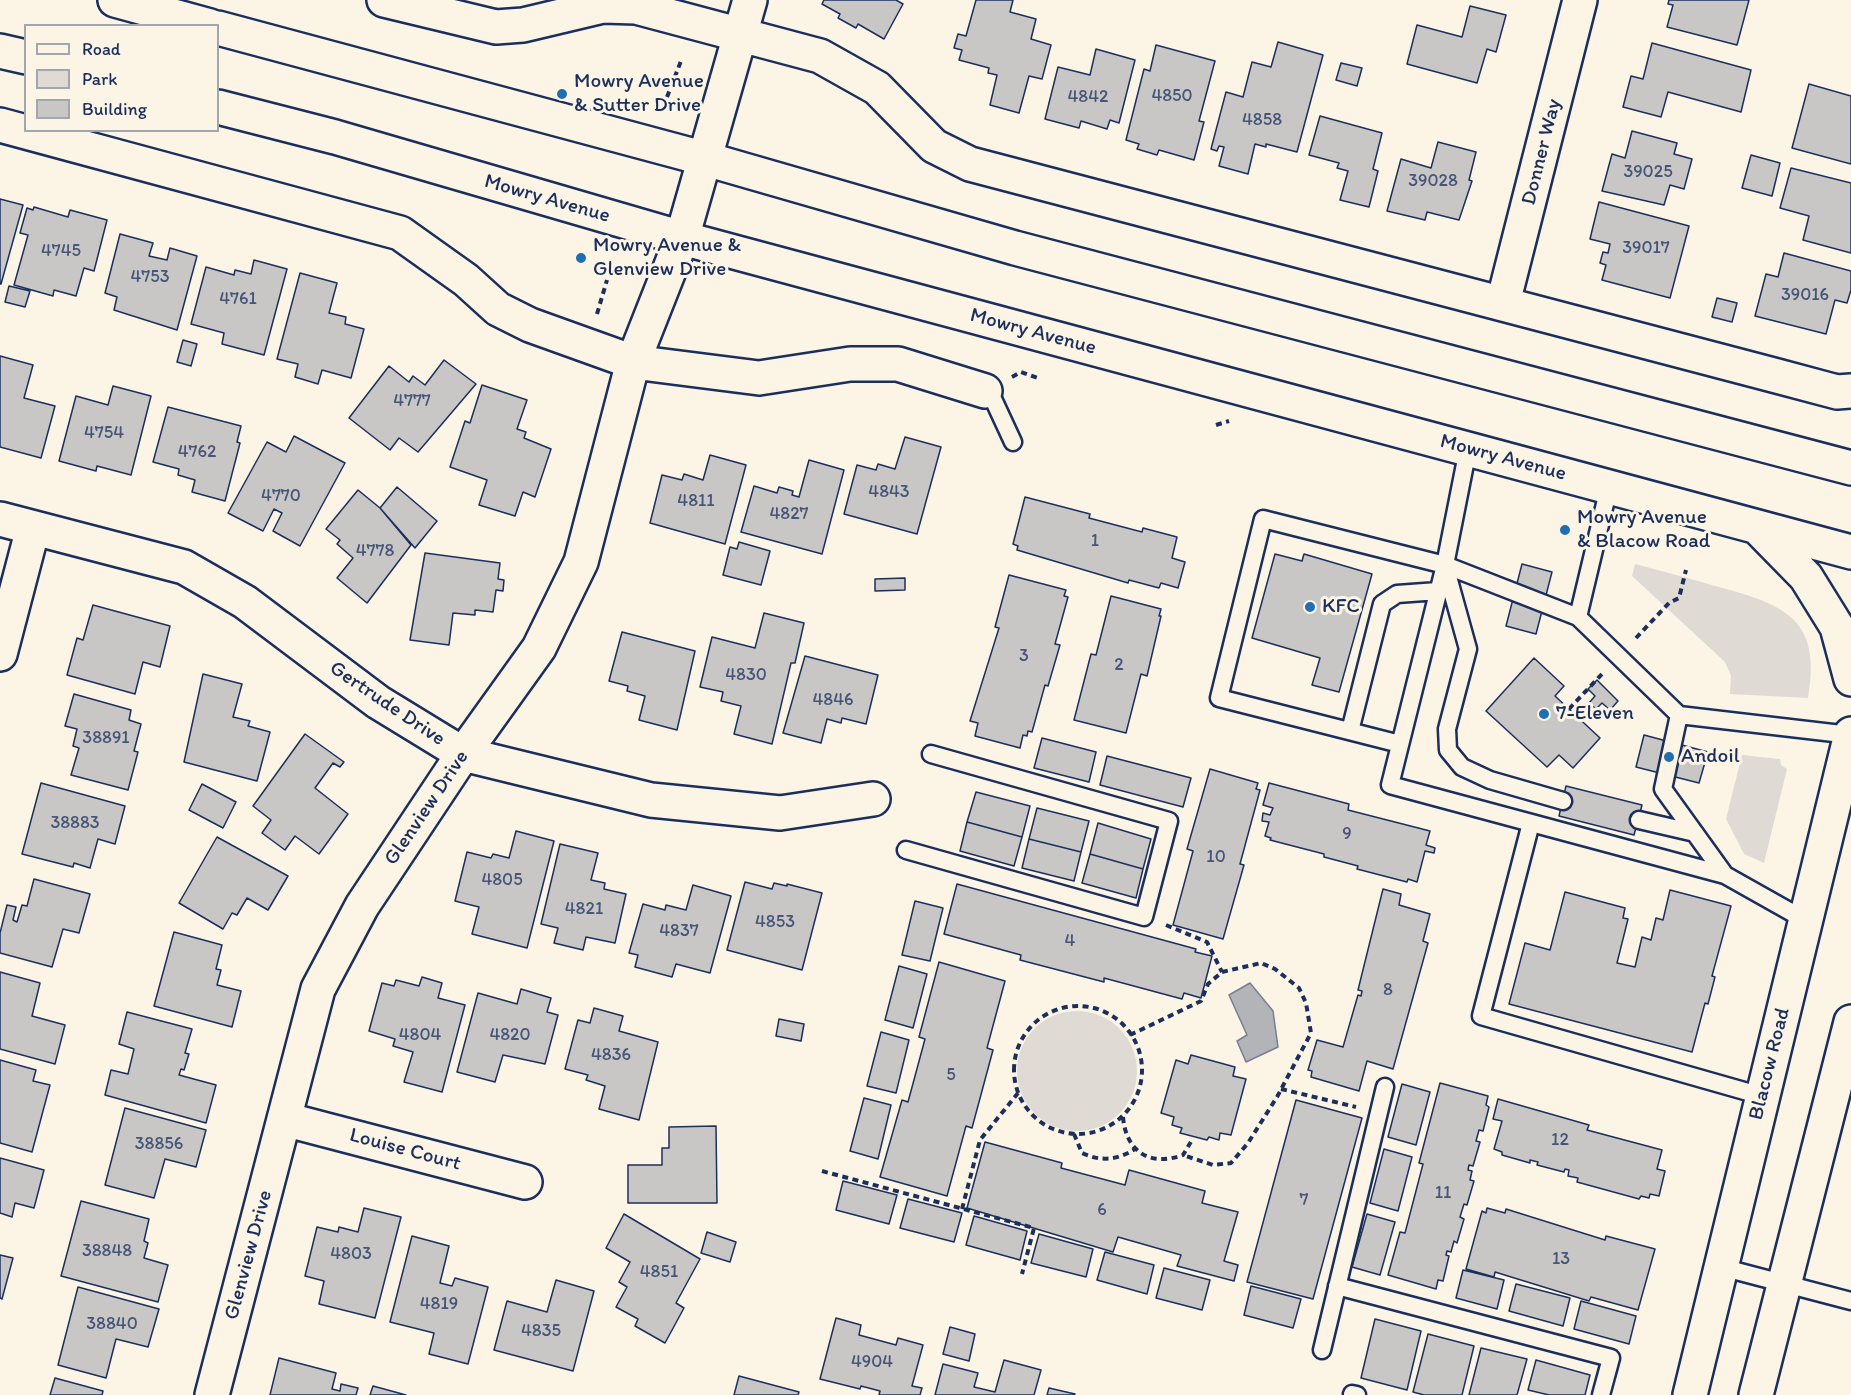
<!DOCTYPE html>
<style>
body{margin:0}
#map{position:relative;width:1851px;height:1395px;overflow:hidden;background:#fcf5e5;font-family:Itim,sans-serif}
canvas{display:block}
.legend{position:absolute;left:24px;top:24px;width:195px;height:108px;box-sizing:border-box;background:#fcf5e5;border:2px solid #a2a6af;margin:0;padding:8px 10px;list-style:none;font-size:18px;color:#1b2f5e}
.legend li{display:flex;align-items:center;gap:12px;height:30px}
.legend b{width:30px;border:2px solid #a2a6af}
</style>
<div id="map">
<canvas width="1851" height="1395"></canvas>
<ul class="legend">
<li><b style="height:8px;background:#fcf5e5"></b>Road</li>
<li><b style="height:16px;background:#dfdbd4"></b>Park</li>
<li><b style="height:16px;background:#c8c7c6"></b>Building</li>
</ul>
</div>
<script>
const c = document.querySelector('canvas').getContext('2d');
c.lineJoin = 'round';
function fill(path, color) { c.fillStyle = color; c.fill(path, 'evenodd'); }
function strokePath(path, color, width, dash) { c.strokeStyle = color; c.lineWidth = width; c.lineCap = dash ? 'butt' : 'round'; c.setLineDash(dash || []); c.stroke(path); }
function label(font, color, halo, rows, align = 'center') {
  c.font = font + ' Itim,sans-serif'; c.lineWidth = 6; c.setLineDash([]); c.textBaseline = 'middle'; c.strokeStyle = halo; c.fillStyle = color; for (const [text, x, y, turn = 0] of rows) {
    c.save(); c.translate(x, y); c.rotate((+turn || 0) * Math.PI / 180); c.textAlign = isNaN(turn) ? turn : align; if (halo) c.strokeText(text, 0, 0); c.fillText(text, 0, 0); c.restore();
  }
}
const green = new Path2D(`
 M1635,564C1663,571 1691,579 1719,587C1786,605 1822,620 1808,698L1730,694L1731,676L1725,662L1632,576Z
 M1742,755L1780,759L1781,765L1787,769L1764,863L1744,854L1726,819Z
 M1017 1071a60 60 0 1 1 120 0a60 60 0 1 1-120 0Z`);
const water = new Path2D(`
 M1250,983L1273,1011L1278,1047L1246,1062L1237,1041L1247,1035L1229,995Z`);
const building = new Path2D(`
 M824,0H896L903,4L884,39L858,24L856,28L838,18L840,14L822,4Z
 M976,0H1013L1010,12L1036,19L1031,39L1051,45L1042,79L1029,76L1019,113L990,105L997,75L988,73L989,68L959,60L962,50L954,48L958,34L966,36Z
 M1669,0H1749L1737,45L1667,27L1673,5L1668,4Z
 M1470,6L1506,15L1496,52L1487,49L1477,83L1407,64L1417,25L1462,37Z
 M1278,42L1323,55L1297,152L1266,144V147L1255,144L1248,174L1219,166L1224,147L1219,146L1217,151L1211,149L1226,92L1243,97L1252,62L1271,67Z
 M1652,43L1751,70L1741,112L1668,92L1661,117L1623,107L1631,76L1643,79Z
 M1156,45L1215,61L1199,121L1204,122L1194,160L1159,150L1157,155L1137,149L1139,144L1126,140L1144,69L1150,71Z
 M1096,49L1135,60L1119,123L1110,120L1107,129L1081,121L1079,128L1045,119L1058,67L1090,75Z
 M1341,63L1362,68L1357,86L1336,80Z
 M1809,84L1851,96V164L1792,148Z
 M1320,116L1382,133L1373,169L1378,171L1369,207L1340,200L1348,171L1337,168L1339,163L1309,155Z
 M1632,131L1677,143L1674,154L1692,159L1684,189L1670,185L1664,205L1602,191L1612,154L1625,158Z
 M1438,142L1476,152L1469,180L1472,181L1459,220L1427,212L1425,220L1387,211L1401,159L1431,168Z
 M1751,155L1780,163L1772,196L1742,188Z
 M1791,168L1851,183V253L1803,240L1809,216L1780,208Z
 M0,199L23,205L1,284H0Z
 M1599,202L1689,226L1670,298L1602,280L1606,265L1600,263L1603,252L1608,253L1610,244L1590,239Z
 M34,207L68,217L70,210L107,220L94,271L84,268L76,296L54,290L53,296L14,285L28,235L20,233L27,208L33,210Z
 M120,234L153,243L149,256L167,260L170,248L197,256L177,330L114,310L117,297L105,293Z
 M1784,253L1851,271V290L1847,303L1835,300L1826,334L1755,316L1766,274L1778,277Z
 M254,260L287,269L264,355L222,344L224,333L191,324L206,267L234,275L235,270L251,274Z
 M300,273L337,283L329,313L346,317L345,324L364,329L351,378L322,370L318,384L295,377L298,364L277,359Z
 M9,286L30,291L25,307L5,302Z
 M1717,298L1737,303L1732,322L1712,317Z
 M183,340L197,344L191,366L177,362Z
 M0,356L33,365L24,398L55,406L41,458L0,447Z
 M444,360L476,384L418,452L399,438L390,450L349,418L389,366L409,382L413,376L425,385Z
 M482,385L527,400L517,429L526,432L524,438L551,449L535,497L523,492L515,516L479,505L487,480L450,467L465,421L470,423Z
 M113,386L151,396L131,475L97,466L96,471L59,461L76,396L108,405Z
 M168,407L241,426L237,442L240,443L225,501L192,492L195,480L178,475L179,469L153,462Z
 M294,436L345,463L300,546L273,531L282,513L274,509L263,531L228,513L267,442L286,452Z
 M905,437L941,447L917,534L844,514L857,465L876,470L878,464L895,469Z
 M710,455L746,465L725,544L650,523L662,475L682,480L684,474L703,480Z
 M809,460L844,470L822,554L741,532L754,486L777,493L779,487L793,491L792,495L799,497Z
 M397,487L437,521L415,548L380,508Z
 M358,490L380,508L411,545L367,603L337,578L353,558L337,544L340,540L326,529Z
 M1025,497L1090,514L1089,518L1142,532L1143,528L1177,537L1172,558L1185,562L1178,588L1161,583L1159,588L1129,580L1128,583L1017,550L1018,546L1013,544Z
 M739,542L770,551L761,585L723,575L730,547L737,549Z
 M425,553L500,563L498,579L504,580L503,591L496,590L493,612L475,610V615L453,613L449,645L410,640Z
 M1275,554L1302,561L1304,554L1372,574L1339,692L1312,685L1320,658L1252,638Z
 M1522,564L1552,572L1536,634L1506,626Z
 M1009,575L1066,590L1064,596L1068,597L1055,644L1060,645L1048,686L1045,685L1032,732L1028,731L1027,736L1023,735L1020,748L975,736L978,723L970,721L999,628L995,627Z
 M905,578V590L875,591V579Z
 M1111,596L1161,609L1159,616H1161L1147,676L1141,674L1126,733L1074,720L1091,654L1096,655Z
 M93,605L170,626L160,667L143,662L135,694L67,675L77,638L83,640Z
 M764,613L804,623L795,663H791L772,744L734,734L741,706L721,701L723,692L700,687L712,637L755,648Z
 M622,632L695,651L677,730L639,720L645,696L627,691L628,686L609,681Z
 M805,656L878,675L866,724L842,718L841,723L827,719L821,743L783,733Z
 M1534,658L1564,686L1555,696L1600,738L1573,768L1559,755L1547,767L1486,711Z
 M203,674L242,684L233,717L250,721L248,726L270,732L257,781L184,762Z
 M1597,680L1618,701L1610,710L1602,703L1596,709L1589,703L1595,696L1588,689Z
 M74,694L131,710L129,720L141,724L134,751L138,752L128,790L71,775L79,748L73,746L77,729L65,726Z
 M305,734L344,762L340,767L333,763L315,788L348,814L319,854L295,836L285,850L262,833L271,820L253,806Z
 M1644,735L1708,752L1699,783L1636,767Z
 M1042,738L1096,752L1089,782L1034,768Z
 M1107,756L1191,778L1183,807L1100,785Z
 M1210,769L1258,783L1256,789L1260,790L1240,864L1244,865L1223,939L1173,925L1193,851L1187,849Z
 M41,783L125,806L115,844L98,839L90,868L74,863L73,867L22,854Z
 M1269,783L1349,804L1348,810L1430,831L1426,845L1435,848L1434,853L1425,851L1417,882L1408,879L1407,882L1357,869L1358,866L1324,857V854L1270,840L1271,838L1265,836L1269,822L1262,821L1263,813L1270,815L1273,808L1263,805Z
 M202,784L236,802L223,828L189,810Z
 M1566,786L1642,805L1634,835L1559,816Z
 M976,792L1030,806L1022,837L967,822Z
 M1037,808L1089,821L1081,852L1029,839Z
 M967,822L1022,837L1014,866L960,851Z
 M1098,823L1151,839L1143,869L1090,854Z
 M516,831L554,841L527,948L472,934L479,907L455,901L467,852L491,858L493,854L509,858Z
 M217,837L288,876L268,910L247,898L237,915L232,913L223,929L179,903Z
 M1029,839L1081,852L1074,881L1022,868Z
 M560,844L598,853L591,880L605,883L604,889L626,894L615,943L586,937L583,950L554,943L558,928L541,924Z
 M1090,854L1143,869L1136,898L1082,883Z
 M34,879L90,894L79,933L63,929L52,967L0,953V933L7,905L16,907L13,920L17,922L22,905L27,906Z
 M745,882L772,889L774,883L787,886V884L822,893L802,970L727,950Z
 M957,884L1196,949L1195,952L1212,956L1201,998L1184,993L1182,999L1104,978V982L1020,960L1021,955L944,934Z
 M693,885L731,896L710,973L676,964L672,977L635,967L638,955L629,953L643,904L665,910L666,905L686,910Z
 M1383,889L1401,894L1399,905L1430,914L1423,941L1428,943L1393,1069L1367,1061L1359,1091L1311,1077L1312,1071L1308,1070L1317,1040L1343,1047L1358,995L1361,996L1362,991L1358,990Z
 M1670,890L1731,906L1712,976L1715,977L1708,1004L1705,1003L1692,1052L1509,1004L1525,943L1550,950L1565,892L1625,908L1623,918L1628,919L1617,963L1635,967L1642,937L1651,940L1656,918L1663,920Z
 M915,901L943,908L930,961L902,955Z
 M174,932L222,945L216,969L221,970L217,985L241,991L232,1027L154,1006Z
 M939,962L1005,981L987,1048L993,1050L972,1128L966,1126L947,1196L880,1177L902,1100L908,1102L925,1039L919,1037Z
 M899,966L927,974L913,1028L885,1020Z
 M0,972L40,983L32,1016L65,1025L55,1064L0,1049Z
 M422,977L442,983L438,998L465,1005L442,1092L404,1082L413,1052L393,1046L395,1039L369,1031L382,983L394,986L396,980L419,986Z
 M521,989L551,998L547,1012L558,1015L545,1064L503,1055L495,1082L457,1072L478,993L517,1004Z
 M594,1008L623,1016L619,1031L658,1042L639,1120L599,1109L605,1086L586,1080L588,1075L565,1069L578,1020L590,1023Z
 M127,1012L192,1029L185,1053L189,1054L184,1070L181,1069L179,1075L216,1085L206,1123L105,1095L111,1070L128,1074L134,1049L119,1044Z
 M779,1019L804,1024L801,1041L776,1036Z
 M881,1032L909,1040L896,1093L867,1086Z
 M1191,1055L1235,1067L1233,1076L1246,1079L1231,1135L1220,1133L1219,1140L1209,1137L1207,1140L1180,1133L1182,1128L1172,1125L1174,1117L1161,1113L1176,1060L1188,1064Z
 M0,1060L36,1070L33,1081L50,1085L32,1152L0,1143Z
 M1440,1083L1488,1096L1486,1105L1489,1107L1483,1131L1479,1130L1476,1141L1480,1142L1473,1166L1469,1165L1468,1170L1472,1171L1470,1180L1474,1181L1467,1205L1464,1204L1460,1217L1464,1219L1457,1243L1454,1241L1451,1252L1447,1251L1446,1255L1449,1256L1443,1281L1438,1280L1436,1289L1388,1275L1400,1232L1405,1233L1423,1164L1419,1163Z
 M1402,1084L1430,1092L1416,1145L1388,1137Z
 M864,1098L891,1105L878,1159L850,1151Z
 M1498,1099L1589,1125L1587,1130L1662,1150L1657,1169L1665,1171L1659,1196L1650,1194L1649,1198L1641,1196L1639,1199L1577,1182L1578,1178L1568,1176L1569,1170L1565,1169L1564,1172L1537,1165L1538,1162L1530,1160V1163L1502,1155V1152L1494,1149L1502,1121L1493,1119Z
 M1296,1100L1362,1118L1313,1299L1247,1282Z
 M125,1108L206,1130L196,1167L165,1159L154,1198L105,1185Z
 M716,1126L717,1203H628V1165H662V1148H669V1127Z
 M985,1142L1062,1163L1061,1168L1125,1185L1129,1170L1205,1191L1202,1203L1238,1212L1224,1261L1238,1265L1234,1281L1177,1266L1181,1255L1118,1237L1113,1252L967,1208Z
 M1384,1149L1412,1157L1398,1211L1370,1203Z
 M0,1158L44,1170L34,1208L15,1203L12,1217L0,1213Z
 M843,1181L897,1195L889,1224L836,1210Z
 M908,1199L962,1213L954,1242L900,1228Z
 M81,1201L149,1219L144,1241L148,1243L144,1258L168,1265L158,1302L61,1276Z
 M364,1208L401,1217L375,1318L319,1304L324,1281L305,1276L317,1227L338,1232L339,1227L358,1232Z
 M1487,1208L1505,1213L1506,1209L1605,1240L1606,1236L1655,1249L1638,1310L1591,1297L1589,1301L1495,1272L1494,1277L1466,1269L1482,1211L1486,1213Z
 M624,1214L700,1259L676,1303L684,1308L665,1343L635,1326L638,1319L616,1307L627,1287L619,1282L630,1262L606,1248Z
 M1367,1214L1395,1222L1380,1275L1352,1267Z
 M974,1216L1027,1231L1020,1260L966,1245Z
 M707,1232L736,1242L730,1262L701,1253Z
 M1039,1234L1093,1249L1086,1277L1031,1263Z
 M412,1236L449,1246L440,1283L452,1286L455,1278L488,1287L468,1364L429,1354L434,1333L390,1322Z
 M1105,1252L1154,1265L1147,1294L1097,1280Z
 M0,1255L13,1258L2,1299L0,1298Z
 M1164,1268L1210,1280L1202,1310L1156,1298Z
 M1463,1270L1504,1280L1497,1309L1456,1298Z
 M556,1280L594,1291L573,1371L494,1350L507,1301L547,1312Z
 M1516,1284L1570,1298L1563,1326L1509,1311Z
 M1251,1286L1301,1299L1293,1328L1244,1315Z
 M78,1287L159,1309L148,1347L116,1339L106,1378L58,1365Z
 M1581,1301L1636,1316L1629,1344L1574,1329Z
 M836,1318L861,1325L859,1335L896,1345L898,1338L923,1345L912,1386L922,1388L920,1395H879L880,1391L861,1386L860,1389L820,1379Z
 M1375,1319L1421,1331L1407,1390L1361,1378Z
 M950,1327L975,1334L969,1361L943,1354Z
 M1428,1334L1474,1346L1462,1395H1424L1413,1392Z
 M1481,1348L1527,1359L1517,1395H1469Z
 M279,1358L336,1373L332,1389L340,1391L341,1384L358,1388L356,1395H270Z
 M1004,1360L1041,1370L1034,1395H935L943,1364L978,1373L974,1387L995,1392Z
 M1536,1360L1590,1375L1585,1395H1549L1528,1390Z
 M739,1376L799,1392L798,1395H734Z
 M55,1378L103,1391L102,1395H50Z
 M373,1386L406,1395H370Z
 M1049,1388L1075,1394L1074,1395H1047Z`);
const path = new Path2D(`
 M667,97L681,61
 M597,314L607,280
 M1012,377L1021,372L1038,378
 M1216,425L1229,421
 M1636,638L1669,603L1679,598L1686,570
 M1569,709L1602,674
 M1166,925L1207,942L1222,972
 M1014 1070a64 64 0 1 1 128 0a64 64 0 1 1-128 0Z
 M1130,1035L1201,1001L1208,984L1222,972L1261,963L1275,969L1299,988L1306,1003L1311,1033L1277,1097L1248,1143L1231,1163L1213,1165L1183,1155
 M1281,1089L1356,1107
 M1123,1117C1126,1152 1150,1167 1183,1155L1192,1140
 M1074,1134L1082,1153C1101,1162 1118,1160 1135,1149
 M822,1171L1034,1228L1022,1274
 M962,1209L980,1140L1018,1093`);
const service = new Path2D(`
 M985,391L994,401L1013,442
 M1468,449L1445,565L1390,785L1725,875
 M1609,487L1578,617L1679,715L1851,735
 M1445,566L1468,649L1447,729L1448,750L1462,767L1490,780L1563,801
 M1679,715L1663,789L1725,875L1805,920
 M1350,731L1382,604L1397,594L1438,591
 M1400,744L1219,698L1263,519L1445,565L1578,617
 M1639,820L1695,833
 M1531,823L1481,1016L1762,1096
 M906,850L1144,917L1169,821L931,754
 M1721,1267L1851,1301
 M1337,1286L1611,1358L1601,1395
 M1322,1350L1385,1087
 M1352,1394L1357,1395`);
const minor = new Path2D(`
 M384,0L496,27L523,25L603,6L636,7L820,56L877,88L934,146L970,164L1777,376L1837,392L1851,391
 M0,125L400,233L466,280L498,309L530,325L633,362L759,378L850,364H898L985,391
 M1503,303L1580,0
 M0,519L184,567L245,602L378,702L463,754L651,800L780,813L873,799
 M0,654L33,528
 M284,1119L525,1182
 M212,1395L318,989L362,906L463,754L539,648L581,562L633,362L682,238L750,0`);
const secondary = new Path2D(`
 M1690,1395L1851,734
 M1756,1395L1851,1022`);
const primary = new Path2D(`
 M115,0L210,26
 M218,28L706,159L1015,248L1851,468
 M0,51L26,57
 M218,107L335,137L682,238L1851,552
 M1758,528L1806,577L1837,627L1851,679`);
const markers = [
 [562,94,6,"#1f6fb2"],
 [581,258,6,"#1f6fb2"],
 [1565,530,6,"#1f6fb2"],
 [1310,607,6,"#1f6fb2"],
 [1544,714,6,"#1f6fb2"],
 [1669,757,6,"#1f6fb2"]
];
const numberNames = [
 ["4850",1172,96],
 ["4842",1088,97],
 ["4858",1262,120],
 ["39025",1648,172],
 ["39028",1433,181],
 ["39017",1646,248],
 ["4745",61,251],
 ["4753",150,277],
 ["39016",1805,295],
 ["4761",238,299],
 ["4777",412,401],
 ["4754",104,433],
 ["4762",197,452],
 ["4843",889,492],
 ["4770",281,496],
 ["4811",696,501],
 ["4827",789,514],
 ["1",1095,541],
 ["4778",375,551],
 ["3",1024,656],
 ["2",1119,665],
 ["4830",746,675],
 ["4846",833,700],
 ["38891",106,738],
 ["38883",75,823],
 ["9",1347,834],
 ["10",1216,857],
 ["4805",502,880],
 ["4821",584,909],
 ["4853",775,922],
 ["4837",679,931],
 ["4",1070,941],
 ["8",1388,990],
 ["4804",420,1035],
 ["4820",510,1035],
 ["4836",611,1055],
 ["5",951,1075],
 ["12",1560,1140],
 ["38856",159,1144],
 ["11",1443,1193],
 ["7",1304,1200],
 ["6",1102,1210],
 ["38848",107,1251],
 ["4803",351,1254],
 ["13",1561,1259],
 ["4851",659,1272],
 ["4819",439,1304],
 ["38840",112,1324],
 ["4835",541,1331],
 ["4904",872,1362]
];
const poiNames = [
 ["Mowry Avenue",574,82],
 ["& Sutter Drive",574,106],
 ["Mowry Avenue &",593,246],
 ["Glenview Drive",593,270],
 ["Mowry Avenue",1577,518],
 ["& Blacow Road",1577,542],
 ["KFC",1322,607],
 ["7-Eleven",1556,714],
 ["Andoil",1681,757]
];
const streetNames = [
 ["Donner Way",1542,152,-76],
 ["Mowry Avenue",547,199,16],
 ["Mowry Avenue",1033,332,15],
 ["Mowry Avenue",1503,458,15],
 ["Gertrude Drive",387,704,34],
 ["Glenview Drive",427,808,-56],
 ["Blacow Road",1770,1064,-76],
 ["Louise Court",405,1150,15],
 ["Glenview Drive",249,1255,-75]
];
fill(green, '#dfdbd4');
fill(water, '#b2b4b8');
strokePath(water, '#767f94', 1.5);
fill(building, '#c8c7c6');
strokePath(building, '#1b2f5e', 1.5);
strokePath(service, '#1b2f5e', 21);
strokePath(minor, '#1b2f5e', 38);
strokePath(secondary, '#1b2f5e', 38);
strokePath(primary, '#1b2f5e', 38);
strokePath(path, '#1b2f5e', 4, [6, 4.5]);
strokePath(service, '#fcf5e5', 16);
strokePath(minor, '#fcf5e5', 33);
strokePath(secondary, '#fcf5e5', 33);
strokePath(primary, '#fcf5e5', 33);
for (const [x, y, r, color] of markers) { const dot = new Path2D(); dot.arc(x, y, r, 0, 2 * Math.PI); c.fillStyle = color; c.fill(dot); strokePath(dot, '#fcf5e5', 2); }
label('18px', '#465578', null, numberNames);
label('21px', '#1b2f5e', '#fcf5e5', poiNames, 'left');
label('21px', '#1b2f5e', '#fcf5e5', streetNames);
</script>
